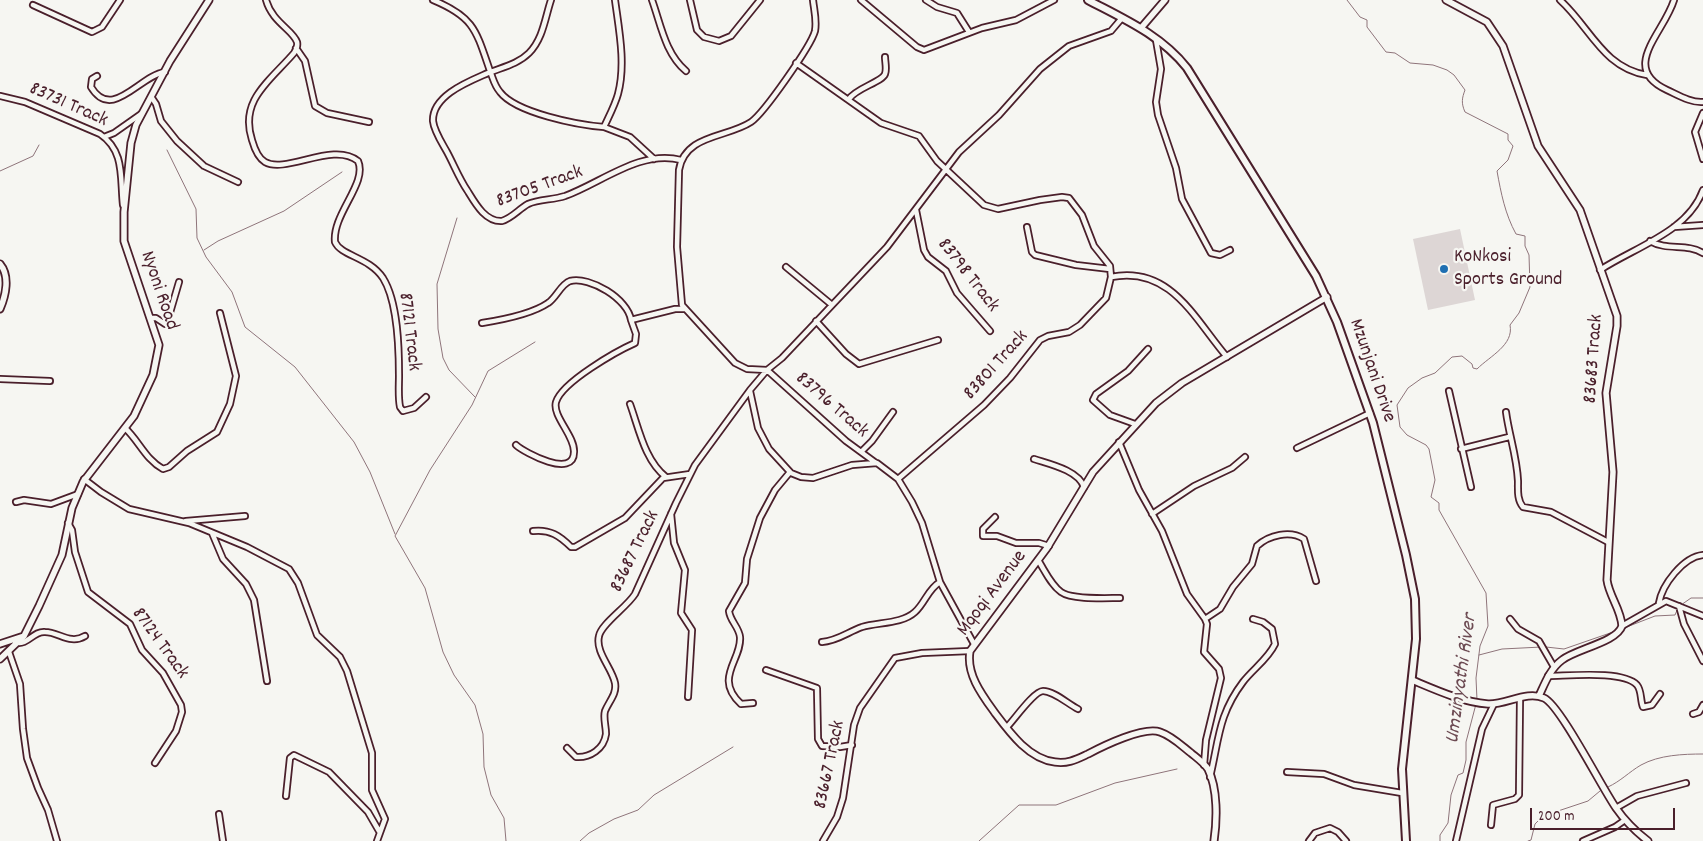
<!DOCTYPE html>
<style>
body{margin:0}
#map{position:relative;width:1703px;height:841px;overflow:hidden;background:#f6f6f2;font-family:Dekko,sans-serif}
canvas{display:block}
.scale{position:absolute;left:1530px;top:808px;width:145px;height:22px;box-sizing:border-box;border:2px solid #4a1f2b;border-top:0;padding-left:6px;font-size:15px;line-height:18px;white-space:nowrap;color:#4a1f2b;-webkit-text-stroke:4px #f6f6f2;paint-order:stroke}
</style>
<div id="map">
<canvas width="1703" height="841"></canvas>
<div class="scale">200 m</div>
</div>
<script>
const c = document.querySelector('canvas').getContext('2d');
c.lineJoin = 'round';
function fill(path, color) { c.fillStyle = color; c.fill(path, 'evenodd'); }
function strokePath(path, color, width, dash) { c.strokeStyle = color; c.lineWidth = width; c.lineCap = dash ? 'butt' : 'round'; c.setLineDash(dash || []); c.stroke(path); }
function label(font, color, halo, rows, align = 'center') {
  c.font = font + ' Dekko,sans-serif'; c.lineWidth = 4.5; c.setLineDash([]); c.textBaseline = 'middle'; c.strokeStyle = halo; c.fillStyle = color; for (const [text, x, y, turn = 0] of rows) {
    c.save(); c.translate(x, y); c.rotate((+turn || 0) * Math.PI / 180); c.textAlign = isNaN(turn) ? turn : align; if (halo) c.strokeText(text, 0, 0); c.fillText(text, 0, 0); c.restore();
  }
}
const green = new Path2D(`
 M1460,229L1475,300L1428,310L1413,239Z`);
const stream = new Path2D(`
 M1347,0L1360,17L1367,20V27L1386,52L1395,53L1410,63L1433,65L1447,70L1454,75L1465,90C1462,98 1461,103 1465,112L1508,134V140L1513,146L1508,160L1497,171C1501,193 1505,214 1516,234L1525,236V246L1529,255L1530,287L1519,313L1510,325C1514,345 1490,356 1477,369L1473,368L1472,364L1462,356L1452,357L1435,373L1422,378L1408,388L1397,405L1400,427L1407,435L1426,445L1429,449L1435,480L1431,497L1439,503V510L1486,593L1488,626L1480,646L1476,678L1477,700
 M167,150L196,209L197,238L206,257L232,292L245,327L295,367L354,442L370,472L395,534
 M0,171L33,156L39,145
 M457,218L437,284L438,329L443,358L449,370L475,397
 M204,250L218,241L284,211L342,172
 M1681,605L1691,598H1703
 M1624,628L1655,616L1675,615L1678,608
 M1546,647L1564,649L1616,631
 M1479,655L1502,649L1542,647
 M1608,787C1621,781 1629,772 1641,765C1659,755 1683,754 1703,754
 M506,841L504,818L491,795L484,767L483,734L475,705L454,675L443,652L425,588L395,536L430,470L472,405L488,371L535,342
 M580,841L589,833L614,819L638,810L654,795L733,747
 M979,841L1019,805H1056L1115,783L1177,769
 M1440,841V835L1448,823L1451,795L1458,775L1463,773L1466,760V742L1476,704
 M1528,841L1531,840L1535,824L1543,816L1588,801L1600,791`);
const minor = new Path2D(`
 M266,0C272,22 293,30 297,42C298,46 296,50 294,53C270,81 239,100 252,140C254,147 258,158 265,162C286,174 334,141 358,161C368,183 332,214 335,242C341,256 369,257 383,278C398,302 399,348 399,376C399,386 398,397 400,407L403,411L414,408L426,397
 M433,0C474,17 476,30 490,71C493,78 494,85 500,92C516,113 578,125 604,127C609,116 615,105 618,94C626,64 619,30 615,0
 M551,0C545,18 543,39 529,53C518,64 503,67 488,73C470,81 432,95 433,121C434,131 442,143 447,152C454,165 459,178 467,190C475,203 485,222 502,221C512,218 519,209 528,204C539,199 553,200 565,196C601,183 641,149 681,160
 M652,0C661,25 665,53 686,71
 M690,0L697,30L704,37L719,41L731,36L760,0
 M861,0L917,47L924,50L982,28L1016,20L1054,0
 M926,0L937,7L957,13L969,32
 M1560,0C1590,27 1603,68 1647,75
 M1674,0C1664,33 1619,68 1667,90C1678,95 1691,103 1703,102
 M33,5L92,32L102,27L120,0
 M1156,40L1161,69L1156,102L1158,115L1176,168L1182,199L1211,253L1220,255L1230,250
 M296,48L305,61L315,106L327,113L369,122
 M796,63L881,123L919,136L937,161L984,205L998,209L1040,200L1062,197L1069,198L1082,215L1094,246L1110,266L1111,277
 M97,76L92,79L91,87C112,122 140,75 165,72
 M0,96L25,102L100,134C125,151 120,177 123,205
 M152,98L156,104L161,121L177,141L204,166L238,182
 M849,99C856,88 882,82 885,74C887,69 885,62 885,57
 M1703,113L1695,132L1703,159
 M604,127L630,137L654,159
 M104,137L114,133L141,114
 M916,210L924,250L928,257L946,271L957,293L990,331
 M1027,227L1032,252L1035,255L1076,265L1110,269
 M1674,227L1703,225
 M1650,241C1667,251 1687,243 1703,253
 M786,267L832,305
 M1600,270C1635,247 1688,232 1703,190
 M151,318H156L165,324L167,323L179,282
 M816,321L846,354L859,364L938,340
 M482,323C501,320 532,314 548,303C556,298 561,284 570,281C590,276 628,299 631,320
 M767,370L747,369L735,363L682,305L677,247L679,170C685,134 727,138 751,122C764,113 811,46 815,31C817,20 814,10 813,0
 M767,370L846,441L876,463
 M0,379L50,381
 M750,391L758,428L769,449L791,473L801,477L813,478L852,465L877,463L898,479L912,502L922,523L940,582L974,644
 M1449,391L1471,487
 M630,404C639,429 645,461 666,477
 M1506,412C1509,435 1517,457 1518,481C1518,490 1517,500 1523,507L1551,512L1608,542
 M1135,424L1110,415L1093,400L1096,394L1128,371L1148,349
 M125,428C139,441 146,460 163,469L169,467L187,451L217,432L230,404L236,376L220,313
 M1119,442L1139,490L1162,531L1187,594L1205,619L1207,624L1204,652L1219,669L1221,678L1206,740L1204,765
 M516,445C525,453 574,479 574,452C575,436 552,416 556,402C562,382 617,351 635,343L636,334L631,320L675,309H684
 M1297,448L1370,413
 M1461,449L1509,437
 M861,452L872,441L893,412
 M1034,459C1049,464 1078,470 1084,487
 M84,479L101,492L129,509L189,523L247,547L289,569L298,583L317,635L340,657L347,671L372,753V790L385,819L377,841
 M898,479L984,405L1010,378L1040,340L1048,336L1069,332L1080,325L1106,298L1111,277C1171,265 1195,320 1227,357
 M16,502L24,500L51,504L78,494
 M671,514L674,543L685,570L681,613L692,630L688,697
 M1152,514L1194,486L1232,468L1245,457
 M995,517L983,529V536H997L1016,543H1039L1049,546
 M186,521L245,516
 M68,523L72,530L75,552L88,592L130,624L142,650L163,673L181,705L182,712L176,731L155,763
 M533,531C550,529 560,536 571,547H575L625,518L663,478L690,474
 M212,533L223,559L246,584L254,600L267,681
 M1038,560C1045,571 1051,585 1061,592C1072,600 1106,598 1120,598
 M1659,603C1662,585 1683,557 1703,555
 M1679,606L1684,624L1703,661
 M1205,619L1220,609L1233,587L1252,564L1257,546C1269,535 1290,530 1304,539L1316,581
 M1510,619L1518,629L1539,641L1554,667
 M1622,626L1666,601L1703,616
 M822,642C837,641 848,632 862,627C878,622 902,624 915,612C925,603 928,589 940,582
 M19,643C29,643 34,631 45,632C59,632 70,645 85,636
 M9,652L20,684L23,729L27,758L38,788L48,810L57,841
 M766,670L817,688L818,739L822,746L840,747L852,745
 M1548,676C1568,676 1623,670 1637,685C1642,691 1640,700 1643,707L1652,705L1660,694
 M753,703L741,704C713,678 742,660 740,637C739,627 730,621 729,611L745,583L747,559L760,518L775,490L790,472
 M1693,714L1699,712L1703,705
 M1007,727C1014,720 1034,691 1043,691C1054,691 1068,704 1078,709
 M567,748L576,757C590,758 604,749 606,734C606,726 603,718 605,711C609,701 617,694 615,683C612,668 595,652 599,636C601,624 627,607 635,594L676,503L695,465L750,390L767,370L782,358L887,247L959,152L999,115L1040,69L1069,46L1111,31L1122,18
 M1287,772L1324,774L1354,785L1402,793
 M1210,777C1219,740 1218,715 1243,682C1253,669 1268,659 1275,644L1272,629L1263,622L1253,619
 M286,796L290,758L294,755L329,772L368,812L379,831
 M1616,808L1637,796L1686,783
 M219,814L223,841
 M1491,825L1493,805L1515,799L1519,795L1520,699
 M823,841L837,817L843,798L854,725L860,708L895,658L922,653L970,651
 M1309,841L1315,833L1330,828L1338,832L1346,841
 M1456,841L1482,729L1494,704
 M1583,841L1615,827L1625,820`);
const tertiary = new Path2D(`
 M1446,0L1487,22L1503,46L1538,146L1580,210L1617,316V326L1606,393L1613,472L1607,580C1609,596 1621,609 1622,626C1617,642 1576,649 1562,660C1550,669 1545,683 1539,696
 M1141,28L1165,0
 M0,264C10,276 6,295 0,309
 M0,644L24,636
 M0,659L24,636L39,606L62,555L72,508L83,482L134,416L153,375L159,345L124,241V212L131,143L136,125L170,61L209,0
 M1412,680C1436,690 1462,702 1488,704C1506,705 1527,690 1544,698C1560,705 1602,788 1616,808C1625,821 1635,831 1648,841
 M1214,841C1217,820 1218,789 1208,769C1204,763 1197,758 1191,753C1182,746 1172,736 1160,732C1144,726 1103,746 1088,754C1077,759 1068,764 1055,762C1029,759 1010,733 995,713C982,695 966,674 970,651L1047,548L1093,472L1156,403L1182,383L1327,297`);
const secondary = new Path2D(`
 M1088,0C1124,19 1161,35 1187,68L1316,276L1337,322L1373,423L1406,555L1415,599L1416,639L1402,769L1406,841`);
const markers = [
 [1444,269,5,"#1f6fb2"]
];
const streetNames = [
 ["83731 Track",68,106,24],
 ["83705 Track",540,188,-20],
 ["83798 Track",967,276,52],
 ["Nyoni Road",158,291,71],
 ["87121 Track",408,332,83],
 ["83683 Track",1595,359,-86],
 ["83801 Track",997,366,-48],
 ["Mzunjani Drive",1371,371,71],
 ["83796 Track",831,406,41],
 ["83687 Track",636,552,-64],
 ["Mqoqi Avenue",993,594,-53],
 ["87124 Track",159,644,54],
 ["83667 Track",831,765,-78]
];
const poiNames = [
 ["KoNkosi",1454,258],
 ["Sports Ground",1454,281]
];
const waterNames = [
 ["Umzinyathi River",1463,679,-82]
];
fill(green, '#ddd6d5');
strokePath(stream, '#8e747a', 1);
strokePath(minor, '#4a1f2b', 8);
strokePath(tertiary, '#4a1f2b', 9);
strokePath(secondary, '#4a1f2b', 10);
strokePath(minor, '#f6f6f2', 4.5);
strokePath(tertiary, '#f6f6f2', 5.5);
strokePath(secondary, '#f6f6f2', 6);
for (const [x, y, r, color] of markers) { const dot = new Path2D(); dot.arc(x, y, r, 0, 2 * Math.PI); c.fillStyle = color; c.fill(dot); strokePath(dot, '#f6f6f2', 2); }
label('20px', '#4a1f2b', '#f6f6f2', streetNames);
label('20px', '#4a1f2b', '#f6f6f2', poiNames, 'left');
label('italic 21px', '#6c4a52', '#f6f6f2', waterNames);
</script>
